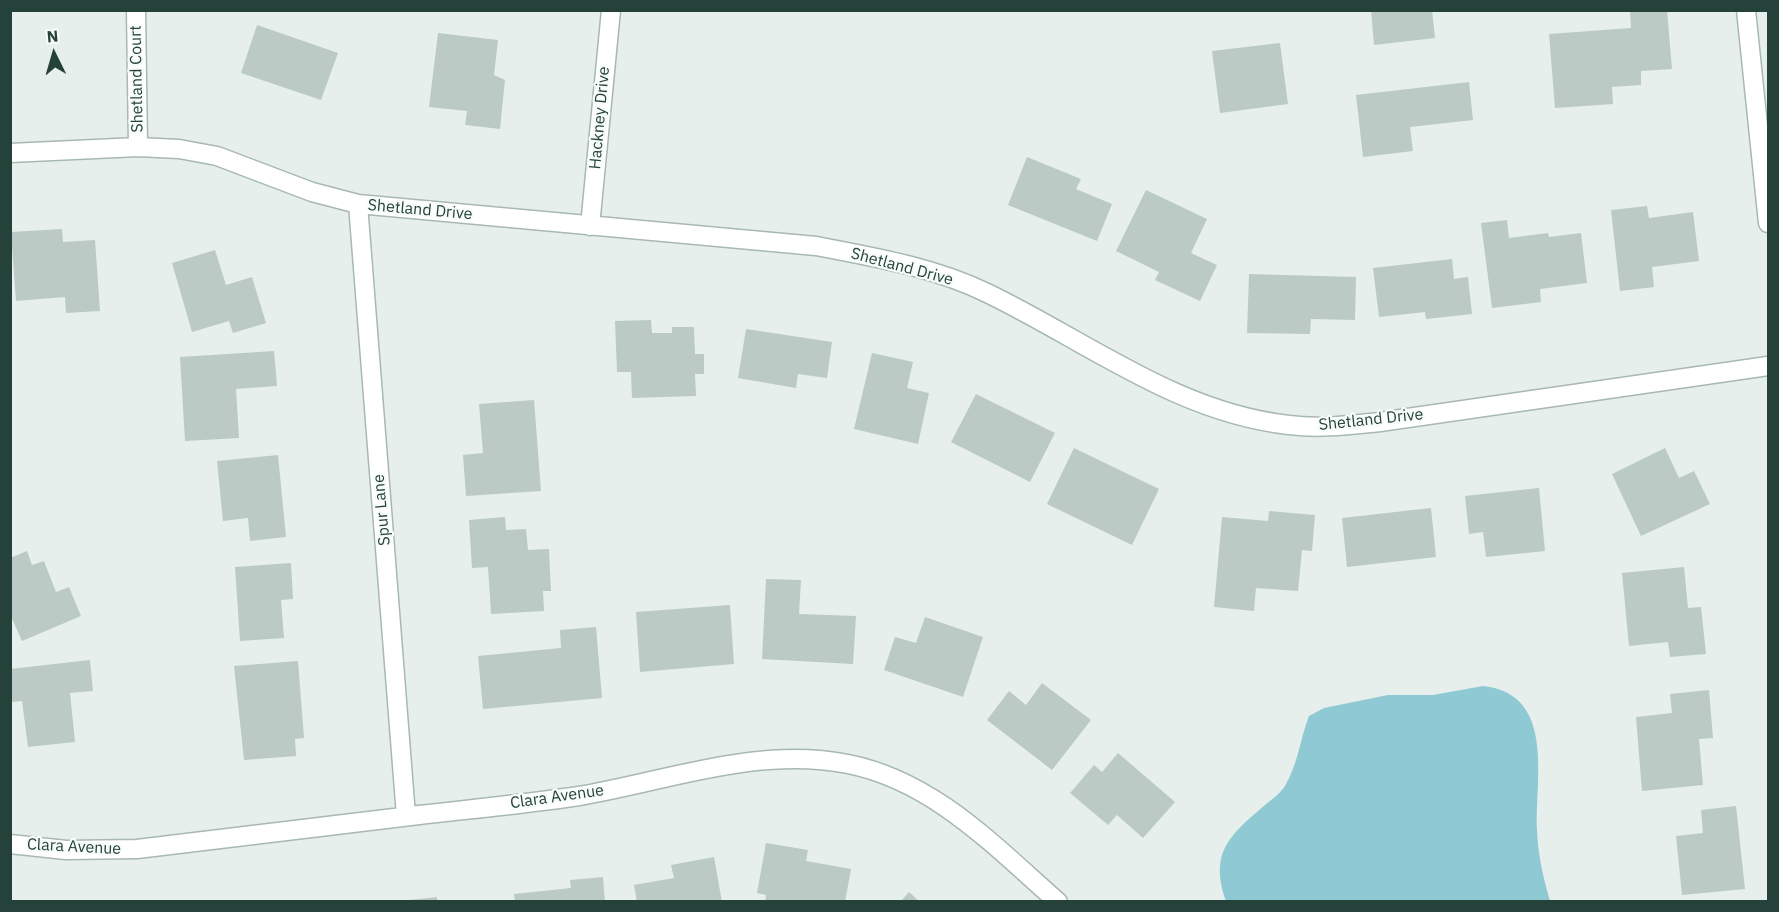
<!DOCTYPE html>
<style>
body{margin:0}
#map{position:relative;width:1779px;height:912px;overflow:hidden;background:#e6efeb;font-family:"IBM Plex Sans",sans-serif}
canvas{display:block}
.frame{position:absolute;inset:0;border:12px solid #24423a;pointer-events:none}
.north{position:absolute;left:24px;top:24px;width:60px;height:60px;-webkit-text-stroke:4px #f7fbf9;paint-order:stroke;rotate:355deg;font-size:16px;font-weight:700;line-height:24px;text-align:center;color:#24423a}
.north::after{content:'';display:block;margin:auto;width:21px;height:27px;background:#24423a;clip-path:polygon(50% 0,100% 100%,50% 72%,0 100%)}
</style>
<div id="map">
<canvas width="1779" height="912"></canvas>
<div class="frame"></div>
<div class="north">N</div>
</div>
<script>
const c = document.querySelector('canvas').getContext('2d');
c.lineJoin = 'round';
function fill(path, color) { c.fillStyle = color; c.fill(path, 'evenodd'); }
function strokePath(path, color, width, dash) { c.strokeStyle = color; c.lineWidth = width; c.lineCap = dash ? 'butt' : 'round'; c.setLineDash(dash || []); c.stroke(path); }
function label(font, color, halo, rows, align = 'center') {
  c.font = font + ' "IBM Plex Sans",sans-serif'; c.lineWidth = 4.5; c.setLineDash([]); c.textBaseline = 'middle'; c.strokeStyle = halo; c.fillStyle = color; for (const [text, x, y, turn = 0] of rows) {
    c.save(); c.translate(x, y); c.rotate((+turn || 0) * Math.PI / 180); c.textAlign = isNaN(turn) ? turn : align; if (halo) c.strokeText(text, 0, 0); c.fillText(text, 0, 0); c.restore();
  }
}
const water = new Path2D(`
 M1483,686C1556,694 1535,778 1537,830C1538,855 1543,877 1550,901H1226C1209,852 1230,835 1265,805C1272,799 1281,793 1285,786C1298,764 1300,739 1309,716L1324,708L1388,695H1433Z`);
const building = new Path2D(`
 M1371,10H1432L1435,38L1374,45Z
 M1630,10H1667L1672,69L1641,71V85L1612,87L1613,104L1555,108L1549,34L1631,28Z
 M257,25L338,53L321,100L241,73Z
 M438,33L498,40L494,75L505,80L500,129L465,125L467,111L429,107Z
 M1280,43L1288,104L1220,113L1212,51Z
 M1469,82L1473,120L1410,127L1413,151L1363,157L1356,95Z
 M1027,157L1081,179L1076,189L1112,204L1097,241L1008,205Z
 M1146,190L1207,219L1191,253L1217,265L1200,301L1155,280L1159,272L1116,251Z
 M1647,206L1649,218L1693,212L1699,261L1652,267L1654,287L1620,291L1611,210Z
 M1507,220L1509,238L1548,233L1549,237L1581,233L1587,283L1540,289L1541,302L1492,308L1481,223Z
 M62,229L63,242L95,240L100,311L66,313L65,297L16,301L11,232Z
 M215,250L226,285L252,277L266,323L233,333L229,321L192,332L172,263Z
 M1452,259L1454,279L1468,277L1472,314L1426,319L1425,312L1379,317L1373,268Z
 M1249,274L1356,277L1355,320L1311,319L1310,334L1247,333Z
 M651,320L652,333H672V327H694L695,354H704V374H695L696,396L632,398L631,372H617L615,321Z
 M746,329L832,342L827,378L798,374L796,388L738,378Z
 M274,351L277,386L236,389L239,438L185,441L180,357Z
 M872,353L913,362L907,388L929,393L918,444L854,429Z
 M976,394L1055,433L1030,482L951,442Z
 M534,400L541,491L466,496L463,455L483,453L479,404Z
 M1074,448L1159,489L1132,545L1047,504Z
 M1665,448L1679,478L1694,471L1710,504L1641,536L1612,474Z
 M278,455L286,537L250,541L248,518L223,521L217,461Z
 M1539,488L1545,551L1486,557L1483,532L1469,534L1465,496Z
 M1431,508L1436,557L1347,567L1342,518Z
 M1269,511L1315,515L1312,551L1302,550L1298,591L1256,588L1254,611L1214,607L1222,517L1268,521Z
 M505,517L506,530L526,529L528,550L549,549L551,591H543L544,611L491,614L488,567L472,568L469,520Z
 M27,551L32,565L44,561L56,592L69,587L81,616L22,641L10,614V558Z
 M291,563L293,599L281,600L284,638L240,641L235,567Z
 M1684,567L1688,608L1701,607L1706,654L1670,657L1668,642L1629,646L1622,573Z
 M766,579L801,580L799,614L856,616L853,664L762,659Z
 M730,605L734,664L640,672L636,612Z
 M925,617L983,637L963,697L884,670L895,637L916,643Z
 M596,627L602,698L483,709L478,656L561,648L560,630Z
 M90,660L93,691L70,693L75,742L28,747L22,701L11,702L10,669Z
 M298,661L304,738L295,739L296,756L244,760L234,666Z
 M1042,683L1091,720L1052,770L987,720L1009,691L1026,705Z
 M1709,690L1713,738L1699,739L1703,785L1642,791L1636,717L1672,713L1670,694Z
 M1118,753L1175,802L1143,838L1117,815L1108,825L1070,793L1094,765L1102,772Z
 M1736,806L1745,889L1682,895L1676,836L1703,833L1701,810Z
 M766,843L808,850L806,861L851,869L845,902H765L766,895L757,893Z
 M714,857L722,902H637L634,885L674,878L671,865Z
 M603,877L605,902H515L514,894L571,888L570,880Z
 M909,892L920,902H900Z
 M437,897V902H409V900Z`);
const minor = new Path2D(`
 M136,10L138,147
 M1746,10L1768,223
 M10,153L138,147L179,149L217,156L312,192L358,204L816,246C873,257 934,267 987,293C1085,340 1177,413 1289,425C1320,429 1350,425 1380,422L1768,366
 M358,204L406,816
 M590,226L611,10
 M10,844L66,850L137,849C231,838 325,826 419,815C472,809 526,804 579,796C668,781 757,746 848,764C934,781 995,847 1058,902`);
const streetNames = [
 ["Shetland Court",137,79,-91],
 ["Hackney Drive",600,118,-85],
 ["Shetland Drive",420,210,5],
 ["Shetland Drive",902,267,15],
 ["Shetland Drive",1371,420,-6],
 ["Spur Lane",382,510,-95],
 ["Clara Avenue",557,797,-8],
 ["Clara Avenue",74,847,3]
];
fill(water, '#8ec9d4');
fill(building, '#bbcac4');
strokePath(minor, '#a8b8b2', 21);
strokePath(minor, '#fff', 18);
label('16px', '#24423a', '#f7fbf9', streetNames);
</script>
